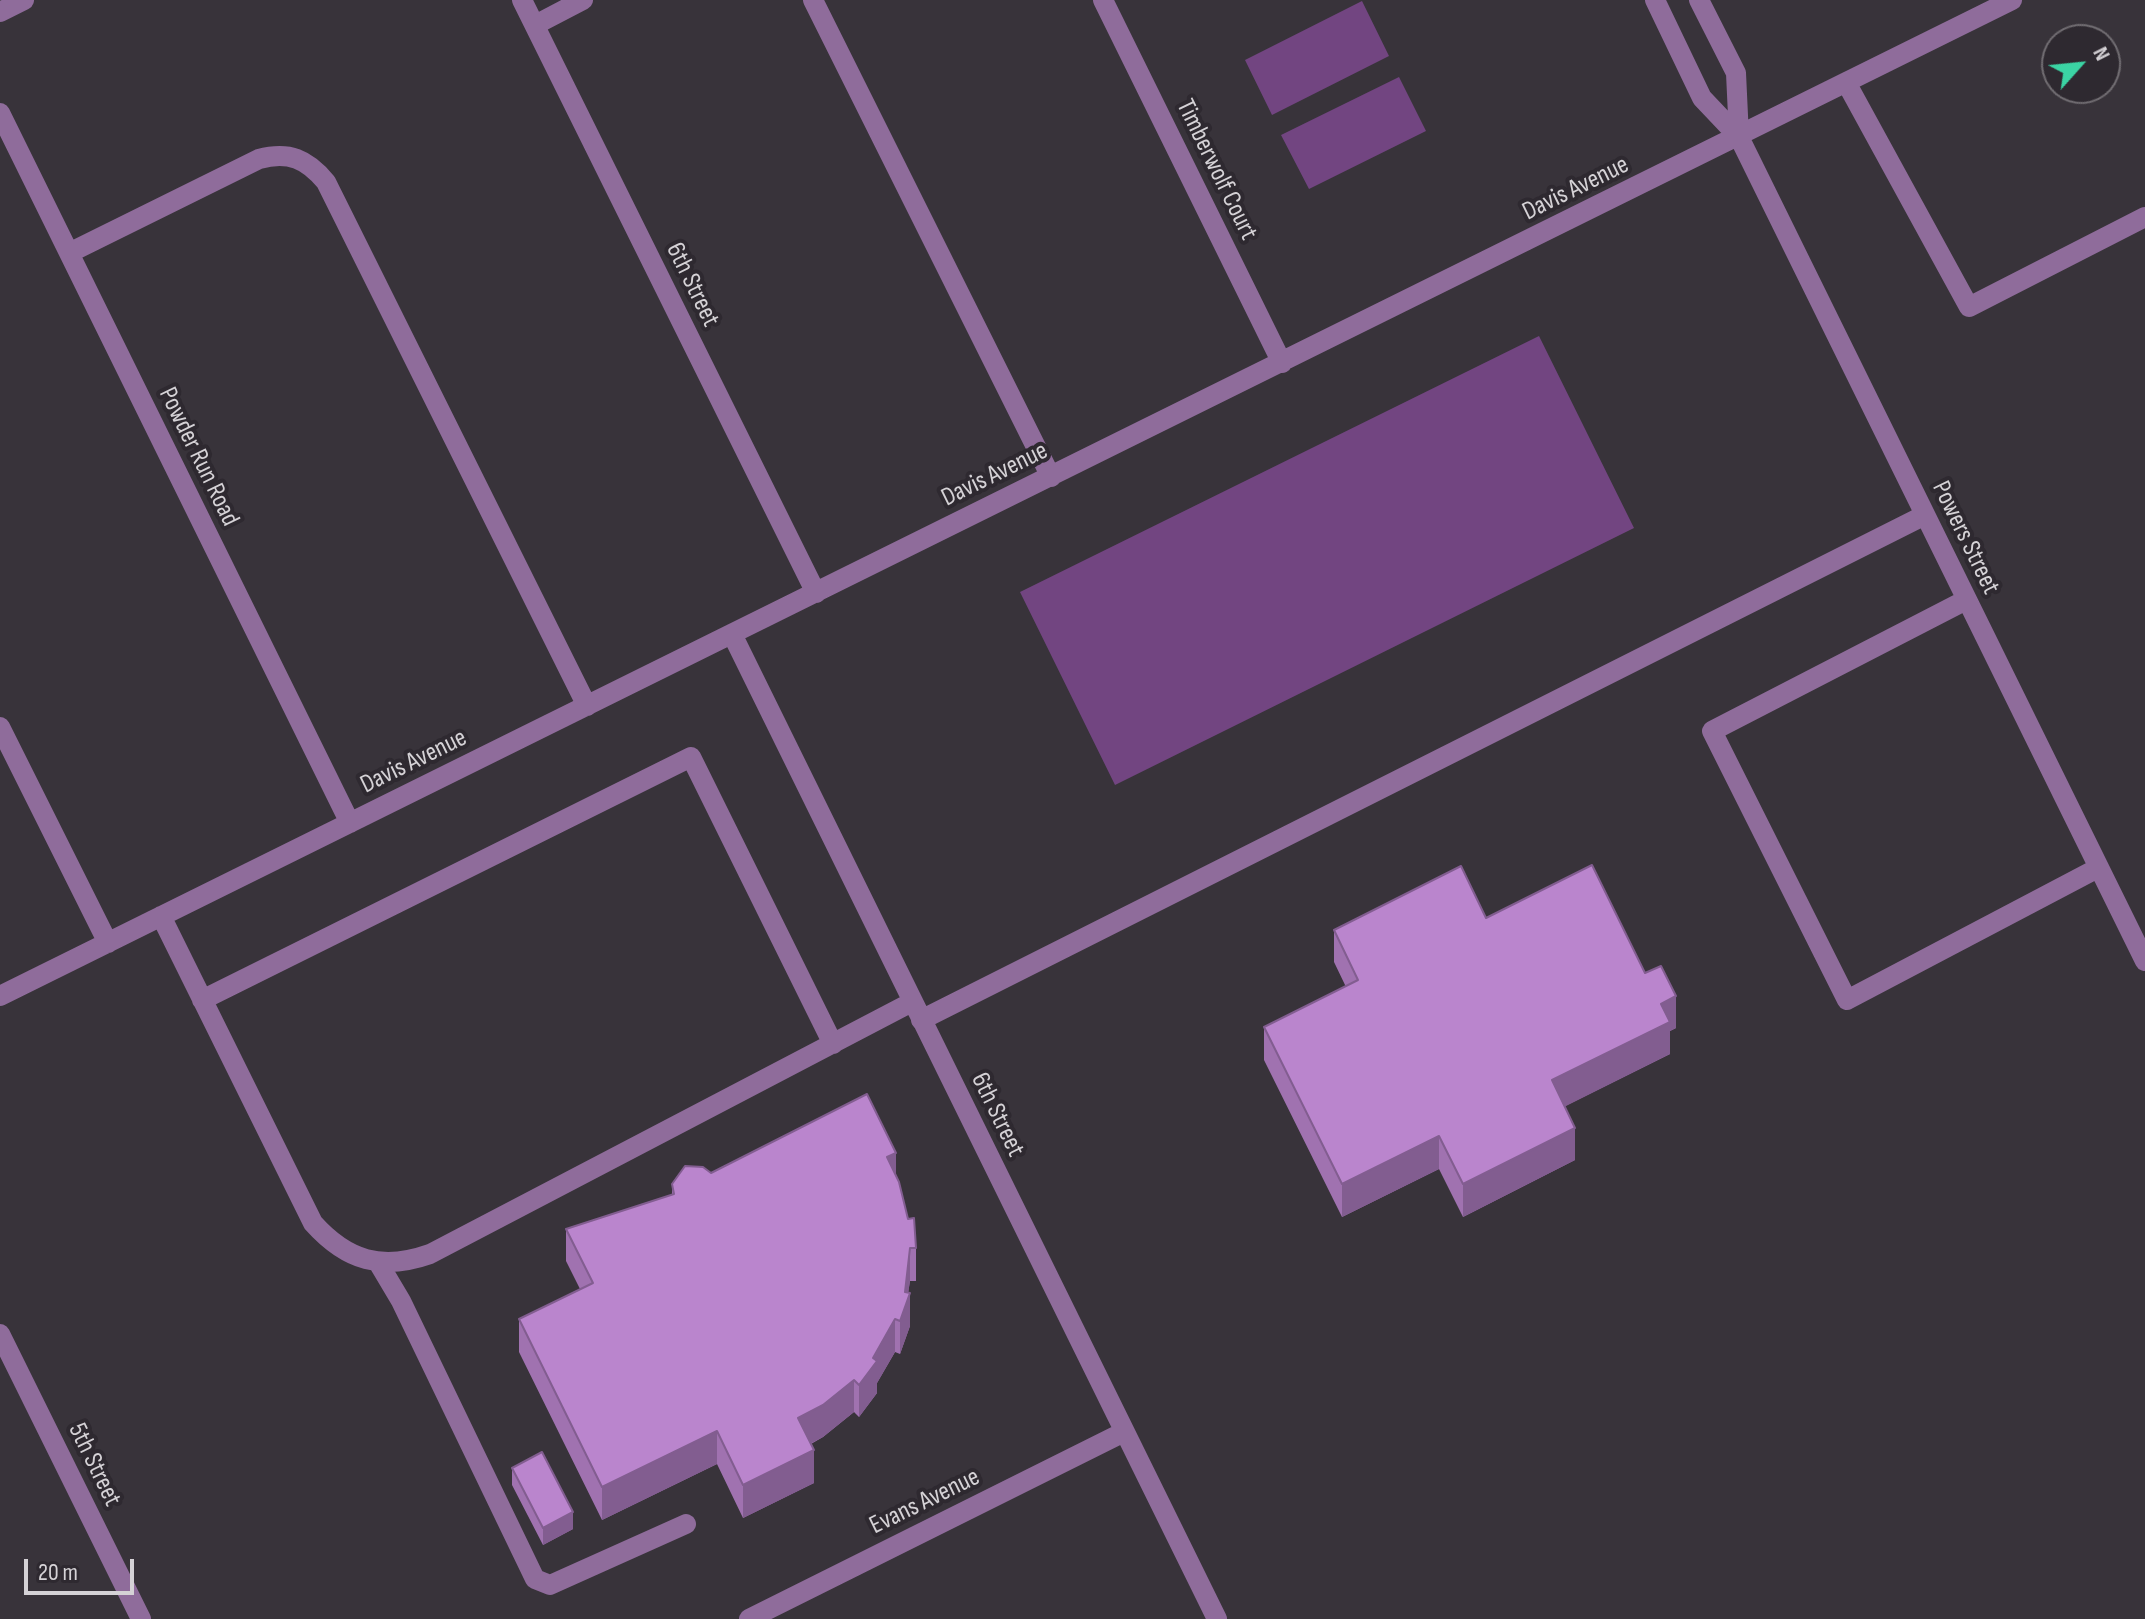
<!DOCTYPE html>
<style>
body{margin:0}
#map{position:relative;width:2145px;height:1619px;overflow:hidden;background:#38333a;font-family:"Sofia Sans Condensed",sans-serif}
canvas{display:block}
.north{position:absolute;left:2041px;top:24px;width:80px;height:80px;box-sizing:border-box;background:#2e2930;border:2px solid #716d72;border-radius:50%;rotate:63deg;font-size:22px;font-weight:700;line-height:32px;text-align:center;color:#d5d2d6}
.north::after{content:'';display:block;margin:auto;width:28px;height:36px;background:#3bd4a4;clip-path:polygon(50% 0,100% 100%,50% 72%,0 100%)}
.scale{position:absolute;left:24px;top:1559px;width:110px;height:36px;box-sizing:border-box;border:4px solid #d5d2d6;border-top:0;padding-left:10px;font-size:24px;line-height:28px;white-space:nowrap;color:#d5d2d6;-webkit-text-stroke:6px #2e2930;paint-order:stroke}
</style>
<div id="map">
<canvas width="2145" height="1619"></canvas>
<div class="north">N</div>
<div class="scale">20 m</div>
</div>
<script>
const c = document.querySelector('canvas').getContext('2d');
c.lineJoin = 'round';
function fill(path, color) { c.fillStyle = color; c.fill(path, 'evenodd'); }
function strokePath(path, color, width, dash) { c.strokeStyle = color; c.lineWidth = width; c.lineCap = dash ? 'butt' : 'round'; c.setLineDash(dash || []); c.stroke(path); }
function label(font, color, halo, rows, align = 'center') {
  c.font = font + ' "Sofia Sans Condensed",sans-serif'; c.lineWidth = 8; c.setLineDash([]); c.textBaseline = 'middle'; c.strokeStyle = halo; c.fillStyle = color; for (const [text, x, y, turn = 0] of rows) {
    c.save(); c.translate(x, y); c.rotate((+turn || 0) * Math.PI / 180); c.textAlign = isNaN(turn) ? turn : align; if (halo) c.strokeText(text, 0, 0); c.fillText(text, 0, 0); c.restore();
  }
}
const green = new Path2D(`
 M1362,1L1389,56L1272,115L1245,60Z
 M1399,77L1426,131L1309,189L1281,135Z
 M1539,336L1634,528L1115,785L1020,592Z`);
const minor = new Path2D(`
 M522,0L816,593
 M813,0L1051,477
 M1103,0L1282,363
 M1655,0L1702,98L1739,137L2145,961
 M1699,0L1736,73L1739,137
 M0,12L24,0
 M535,25L583,0
 M1847,84L1969,307L2145,217
 M0,113L350,823
 M69,253L259,159C289,151 307,159 326,182L587,706
 M1966,600L1712,731L1847,1000L2098,868
 M732,634L1217,1619
 M0,727L108,943
 M161,916L313,1223C347,1261 382,1271 430,1254L912,1002
 M0,996L2012,0
 M202,1000L691,757L833,1044
 M921,1020L1925,515
 M379,1264L401,1301L535,1579L550,1585L686,1524
 M0,1334L141,1619
 M749,1619L1124,1432`);
const wall = new Path2D(`
 M1486,918L1645,973L1676,1028L1670,1031V1054L1565,1106L1575,1160L1463,1217L1439,1169L1342,1217L1264,1060V1027L1346,987L1334,962V930Z
 M711,1173L896,1175L916,1248V1281H910L908,1293L910,1326L900,1354L895,1352L877,1383V1393L859,1417L854,1412L823,1437L811,1444L814,1483L743,1518L717,1464L602,1520L519,1352V1319L580,1289L566,1261V1229L672,1195V1184Z
 M512,1468L573,1529L543,1545L512,1485Z`);
const shadedWall = new Path2D(`
 M1676,996V1028L1670,1031V1054L1552,1113V1080L1661,1004Z
 M1575,1128V1160L1463,1217V1184Z
 M1439,1136V1169L1342,1217V1184Z
 M896,1153V1185L887,1157Z
 M910,1248V1281L907,1301L910,1293V1326L900,1354V1321Z
 M895,1319V1352L877,1383V1393L859,1417V1385Z
 M854,1380V1412L823,1437L798,1450V1418Z
 M717,1431V1464L602,1520V1487Z
 M814,1450V1483L743,1518V1485Z
 M573,1512V1529L543,1545V1528Z`);
const building = new Path2D(`
 M1592,865L1645,973L1661,966L1676,996L1661,1004L1670,1022L1552,1080L1575,1128L1463,1184L1439,1136L1342,1184L1264,1027L1358,980L1334,930L1461,866L1486,918Z
 M867,1094L896,1153L887,1157L899,1182L908,1219L914,1218L916,1248H910L905,1292L910,1293L900,1321L895,1319L873,1358L877,1361L859,1385L854,1380L823,1405L798,1418L814,1450L743,1485L717,1431L602,1487L519,1319L593,1283L566,1229L674,1194L672,1184L685,1166L703,1167L711,1173Z
 M542,1452L573,1512L543,1528L512,1468Z`);
const streetNames = [
 ["Timberwolf Court",1216,170,64],
 ["Davis Avenue",1576,189,-26],
 ["6th Street",692,285,64],
 ["Powder Run Road",198,457,64],
 ["Davis Avenue",995,475,-26],
 ["Powers Street",1965,538,64],
 ["Davis Avenue",414,762,-26],
 ["6th Street",997,1115,64],
 ["5th Street",94,1465,64],
 ["Evans Avenue",925,1502,-26]
];
fill(green, '#724581');
strokePath(minor, '#8f6c9b', 20);
fill(wall, '#a072b0');
fill(shadedWall, '#825d90');
fill(building, '#ba85cd');
strokePath(building, '#825d90', 2);
label('26px', '#d5d2d6', '#2e2930', streetNames);
</script>
